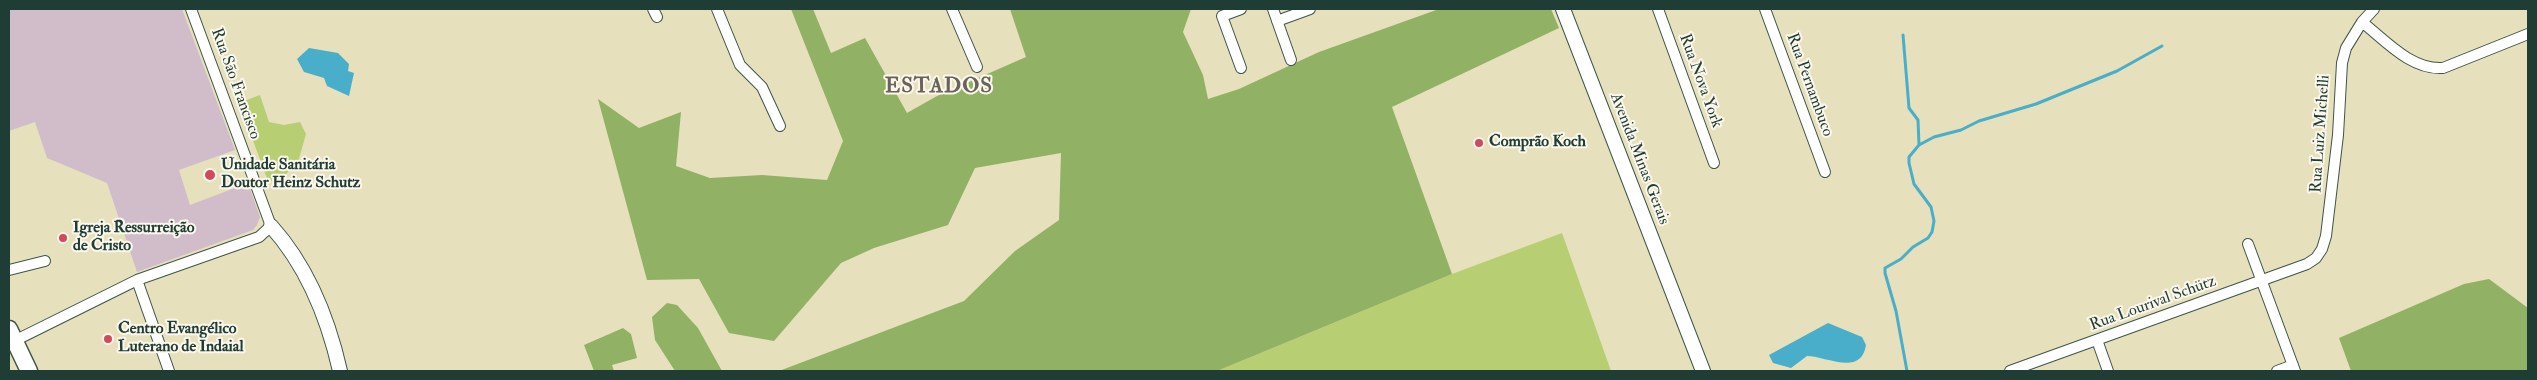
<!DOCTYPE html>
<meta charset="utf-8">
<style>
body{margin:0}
#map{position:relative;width:2537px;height:380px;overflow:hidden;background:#e7e0bc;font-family:"IM FELL Double Pica",serif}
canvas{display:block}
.frame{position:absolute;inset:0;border:10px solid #1f3d34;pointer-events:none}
</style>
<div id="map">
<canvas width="2537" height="380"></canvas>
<div class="frame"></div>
</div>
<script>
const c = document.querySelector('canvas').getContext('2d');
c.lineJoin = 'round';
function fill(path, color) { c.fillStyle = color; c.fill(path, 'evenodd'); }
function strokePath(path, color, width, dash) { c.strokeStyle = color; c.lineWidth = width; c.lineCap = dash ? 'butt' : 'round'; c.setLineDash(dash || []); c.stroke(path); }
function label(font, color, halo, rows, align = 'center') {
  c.font = font + ' "IM FELL Double Pica",serif'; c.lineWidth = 4; c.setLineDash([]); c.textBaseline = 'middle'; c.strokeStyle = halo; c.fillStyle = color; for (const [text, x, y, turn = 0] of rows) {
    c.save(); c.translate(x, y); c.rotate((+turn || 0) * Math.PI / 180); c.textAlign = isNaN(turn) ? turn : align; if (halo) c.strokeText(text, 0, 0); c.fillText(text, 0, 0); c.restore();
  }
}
const industrial = new Path2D(`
 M9,9H182L235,150L179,170L190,205L248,183L260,217L257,225L253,230L137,272L107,183L47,158L35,122L9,131Z`);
const green = new Path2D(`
 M260,95L269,122L284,125L300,122L306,134L298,162L279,181H268L239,103Z
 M1562,233L1611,371H1217L1452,274Z`);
const forest = new Path2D(`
 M791,9H813L831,53L865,38L907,113L937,96L1026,57L1010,9H1191L1183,32L1203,75L1208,99L1239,89L1319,52L1439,9H1551L1559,28L1392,107L1452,274L1217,371H779L964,301L1015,251L1059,220L1061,153L975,168L948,225L874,248L841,263L774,341L729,333L699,279L647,280L598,99L639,128L681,112L676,166L710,178L762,175L827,180L843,141Z
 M2489,279L2528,308V371H2351L2339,338L2464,284Z
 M667,303L677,305L698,328L722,371H675L655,340L652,317Z
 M623,328L631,334L637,358L612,365L614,371H594L584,345Z`);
const water = new Path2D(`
 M309,48L338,53L349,64L348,71L354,73L349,96L327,86L324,78L304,72L297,59Z
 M1828,323L1862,337L1866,345C1861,377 1826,356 1807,356L1791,368L1773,363L1769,355Z`);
const stream = new Path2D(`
 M1903,35L1909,108L1918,120L1919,145
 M1907,371L1896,311L1885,273V268L1901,259L1913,247L1928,238L1932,232L1934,221L1931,207L1914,184L1909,163V157L1919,145L1934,137L1961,130L1979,121L2036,104L2117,71L2162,46`);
const street = new Path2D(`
 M653,9L657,17
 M717,9L740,65L762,87L780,126
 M952,9L977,67
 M1241,9L1222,16L1241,68
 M1273,9L1291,60
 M1658,9L1714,163
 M1765,9L1825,172
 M1277,21L1310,9
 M2362,22C2386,41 2411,70 2443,68L2528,34
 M2248,244L2295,371
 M9,270L45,261
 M137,280L169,371
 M2097,340L2108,371
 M10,343L137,280L259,237L271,226L191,9
 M2010,371L2307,264L2316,258L2322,249L2326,236L2338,135L2342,63L2346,48L2362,22L2374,9
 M2277,371L2293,365`);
const secondary = new Path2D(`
 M1563,9L1703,371
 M271,226C307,266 328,318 340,371`);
const primary = new Path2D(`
 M9,329L29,371`);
const markers = [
 [1479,143,5,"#d1495b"],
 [210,175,6,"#d1495b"],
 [63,238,5,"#d1495b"],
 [108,339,5,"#d1495b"]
];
const streetNames = [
 ["Rua Nova York",1700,81,70],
 ["Rua São Francisco",235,84,70],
 ["Rua Pernambuco",1809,85,70],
 ["Rua Luiz Michelli",2321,134,-86],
 ["Avenida Minas Gerais",1639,159,69],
 ["Rua Lourival Schütz",2153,304,-20]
];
const poiNames = [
 ["Comprão Koch",1489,143],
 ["Unidade Sanitária",221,166],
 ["Doutor Heinz Schutz",221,184],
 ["Igreja Ressurreição",73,229],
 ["de Cristo",73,247],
 ["Centro Evangélico",118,330],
 ["Luterano de Indaial",118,348]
];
const districtNames = [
 ["ESTADOS",939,87]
];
fill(industrial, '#d1bdca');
fill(green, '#b7ce73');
fill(forest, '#91b165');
fill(water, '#49aec9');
strokePath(stream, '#49aec9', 3);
strokePath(street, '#3d5548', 12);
strokePath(secondary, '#3d5548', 16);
strokePath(primary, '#3d5548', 19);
strokePath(street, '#fff', 10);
strokePath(secondary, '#fff', 14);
strokePath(primary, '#fff', 16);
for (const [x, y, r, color] of markers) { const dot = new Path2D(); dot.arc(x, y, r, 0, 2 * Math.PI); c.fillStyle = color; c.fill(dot); strokePath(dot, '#fbf7ec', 2); }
label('16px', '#1f3d34', '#fbf7ec', streetNames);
label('bold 16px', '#1f3d34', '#fbf7ec', poiNames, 'left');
c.letterSpacing = '1px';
label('bold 21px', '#69635a', '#fbf7ec', districtNames);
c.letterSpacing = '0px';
</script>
